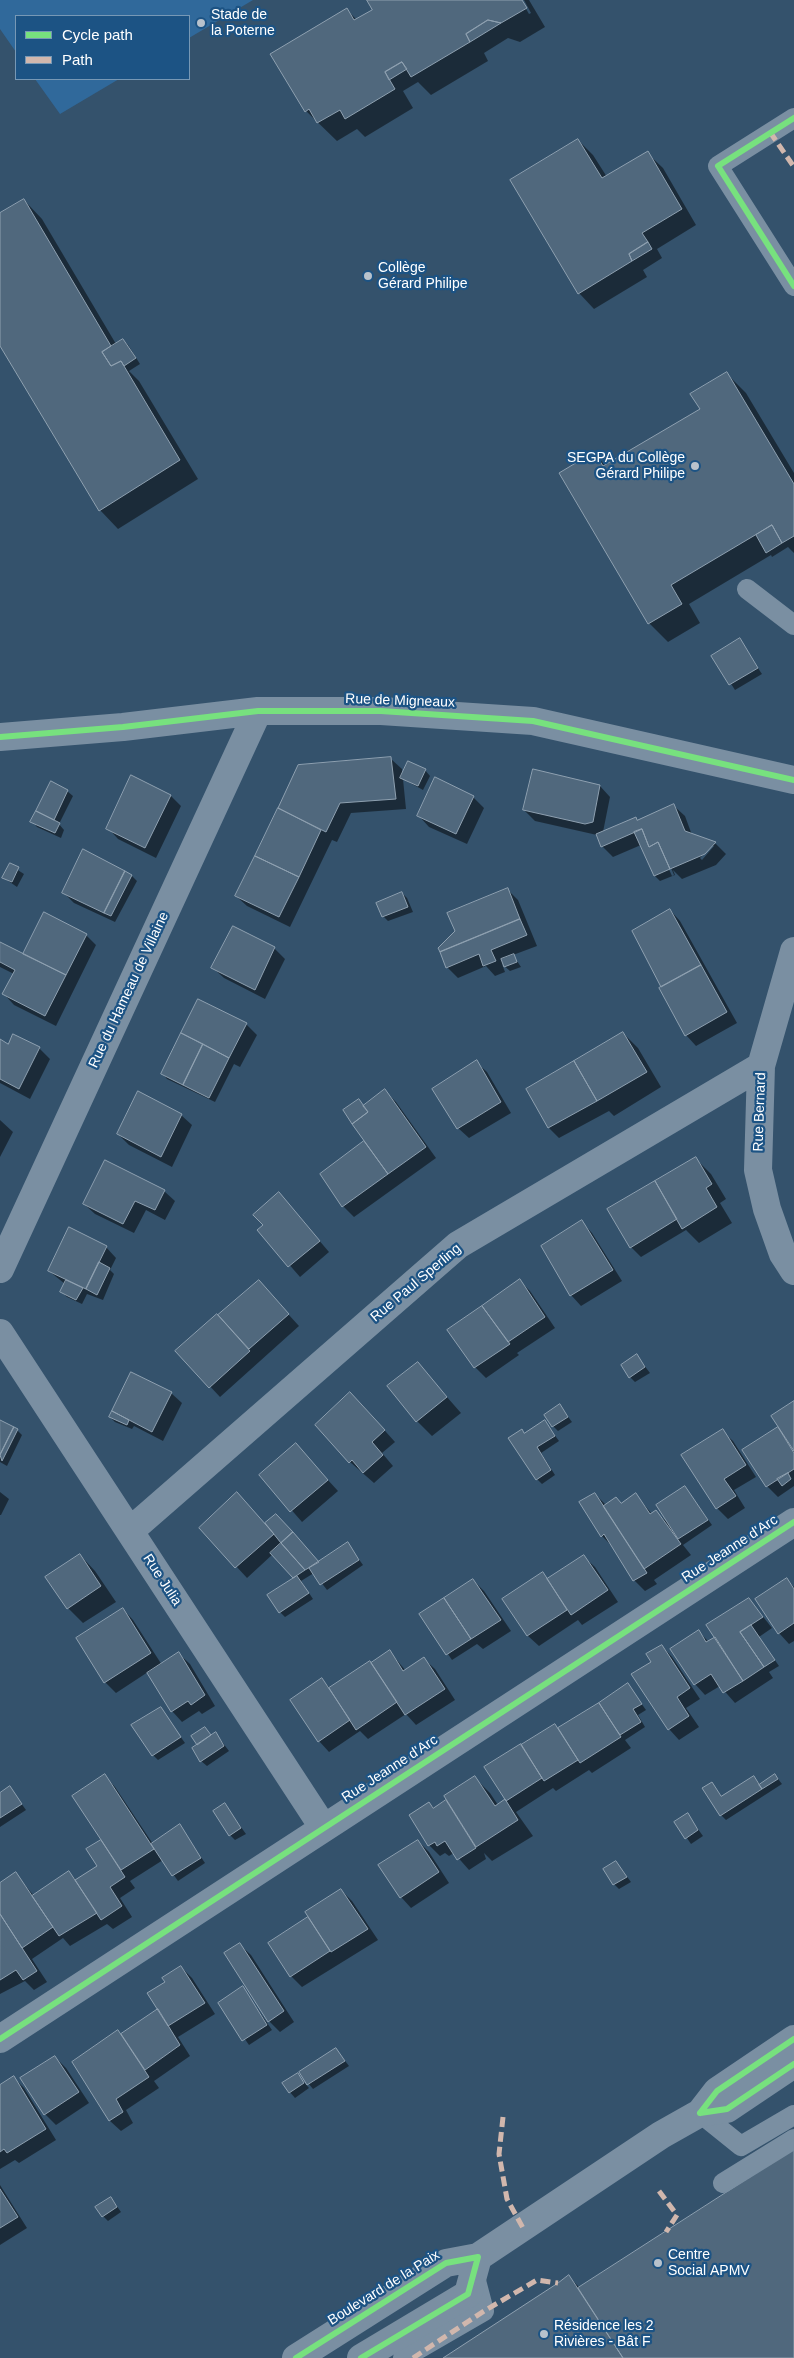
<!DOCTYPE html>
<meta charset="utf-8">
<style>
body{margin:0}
#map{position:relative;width:794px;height:2358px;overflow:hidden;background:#34526c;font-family:Arial,sans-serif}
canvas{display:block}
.legend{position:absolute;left:15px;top:15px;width:175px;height:65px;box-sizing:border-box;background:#1c5384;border:1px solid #7798b5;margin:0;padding:6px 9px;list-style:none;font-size:15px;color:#fff}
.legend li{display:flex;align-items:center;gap:10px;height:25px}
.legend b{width:25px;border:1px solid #7798b5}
</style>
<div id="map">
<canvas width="794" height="2358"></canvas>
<ul class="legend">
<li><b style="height:6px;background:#77e17e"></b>Cycle path</li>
<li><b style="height:6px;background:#d1b7ad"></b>Path</li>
</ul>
</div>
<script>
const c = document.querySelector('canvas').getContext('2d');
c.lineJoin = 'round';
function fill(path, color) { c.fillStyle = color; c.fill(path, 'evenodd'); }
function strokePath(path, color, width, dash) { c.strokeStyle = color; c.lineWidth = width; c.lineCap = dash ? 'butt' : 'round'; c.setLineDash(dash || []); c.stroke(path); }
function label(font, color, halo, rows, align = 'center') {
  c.font = font + ' Arial,sans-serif'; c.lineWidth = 4.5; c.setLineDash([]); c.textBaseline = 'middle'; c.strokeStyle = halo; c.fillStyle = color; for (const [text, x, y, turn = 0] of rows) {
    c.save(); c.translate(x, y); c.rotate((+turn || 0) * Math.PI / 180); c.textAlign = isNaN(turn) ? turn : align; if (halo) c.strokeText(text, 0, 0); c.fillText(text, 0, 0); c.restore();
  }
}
const green = new Path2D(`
 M0,0H253L189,38V16H16V52L0,29Z
 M35,79H119L60,114Z`);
const shadow = new Path2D(`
 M368,0H521L529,14L531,13L524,0H529L545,27L520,42L508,38L484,53L488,61L431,95L418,82L403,91L413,108L365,137L357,129L337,141L306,111L347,10L357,20L374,10Z
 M578,140L593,155L607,177L647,153L663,168L696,225L657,249L662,258L643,270L647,277L594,309L579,293Z
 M24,200L42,219L116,344L123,340L128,345L140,364L129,371L139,381L198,479L118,529L100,510L0,344V214Z
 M727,374L746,393L794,473V553L788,547L772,557L771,555L689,604L700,623L668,642L649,623L594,453L606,466L701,409Z
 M739,640L762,674L735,690L713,656Z
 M391,759L402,769V776L425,770L430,776L423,790L403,779L406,809L351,813L337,842L332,840L290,927L247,906L236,896L299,767Z
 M600,786L610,797L603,832L635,818L638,821L674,806L685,816L692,835L716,844L726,854L716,865L682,879L673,870L675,875L660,881L655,876L641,845L613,857L602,846L597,835L535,821L524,810ZM711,846H714L702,860L700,858ZM665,854L674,875L672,876L663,856Z
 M67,791L73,796L59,824L64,830L61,838L37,827L32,821Z
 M171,796L181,806L156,858L118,839L108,828Z
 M473,797L484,808L467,844L429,827L419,816Z
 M10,865L24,874L17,887L4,878Z
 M132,876L137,881L115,922L74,903L63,892Z
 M507,889L518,900L537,946L513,955L521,967L510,971L502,964L505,972L495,976L486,966L458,978L447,967Z
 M402,893L407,898L413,912L388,921L383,916Z
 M670,910L680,921L737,1023L696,1046L686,1035Z
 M233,928L274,948L285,959L265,999L224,978L213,968Z
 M86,935L96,945L56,1026L14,1005L4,994L14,974L0,967V944L23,955Z
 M246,1024L257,1035L240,1067L234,1064L215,1102L167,1079L162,1073Z
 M623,1033L638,1048L661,1087L614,1116L609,1111L559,1138L549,1128L528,1090Z
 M0,1041L9,1045L39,1048L50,1059L30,1099L0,1083Z
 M476,1062L487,1072L511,1113L469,1138L458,1128Z
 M385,1091L396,1102L436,1158L354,1217L343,1206L322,1175L366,1142L364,1106Z
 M181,1115L192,1125L172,1167L129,1145L118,1134Z
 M0,1120L13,1132L0,1157Z
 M696,1159L711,1174L726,1199L720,1203L732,1223L699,1243L686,1230L641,1257L631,1247Z
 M164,1191L175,1201L165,1220L146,1210L134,1233L95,1214L84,1204Z
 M289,1205L329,1252L300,1277L259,1230Z
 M582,1222L592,1233L622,1281L581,1306L571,1295Z
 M106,1247L116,1258L110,1270L114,1274L103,1300L87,1294L82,1304L67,1297L62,1292L65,1284L49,1271Z
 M520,1281L530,1291L555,1328L517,1353L519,1355L486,1378L475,1367L449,1330Z
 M259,1282L299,1326L220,1397L177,1351Z
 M637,1356L650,1373L635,1382L630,1377Z
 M418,1364L461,1413L432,1436L417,1421Z
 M132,1373L171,1393L182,1403L163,1441L134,1426L132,1429L115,1422L110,1417Z
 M794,1403V1486L778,1497L767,1486L743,1450L780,1427Z
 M361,1404L395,1442L382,1453L393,1466L374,1483L350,1462Z
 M560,1406L572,1422L558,1431L553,1426Z
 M0,1421L17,1430L22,1435L7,1466L0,1462Z
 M545,1422L559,1441L541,1453L555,1475L542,1484L537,1479L525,1434Z
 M722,1431L733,1441L756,1477L734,1490L745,1508L728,1519L717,1508L682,1456Z
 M306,1456L338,1491L302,1522L261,1475Z
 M685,1487L712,1525L683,1545L691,1555L654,1580L657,1584L645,1591L634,1580L612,1546L602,1536L595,1494L606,1505L622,1504L636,1495L652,1514L656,1512L667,1522Z
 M0,1492L9,1499L1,1515H0Z
 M276,1515L319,1563L348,1544L363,1565L327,1590L314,1573L301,1581L313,1599L285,1617L280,1612L295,1578L273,1554L247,1578L201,1528L265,1525Z
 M80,1555L95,1571L116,1602L83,1623L68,1608Z
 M584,1557L595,1567L618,1602L582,1625L578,1620L539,1646L528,1636L504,1599L543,1574L549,1580Z
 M473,1580L484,1591L511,1631L483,1649L477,1644L452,1660L421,1614Z
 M787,1580L794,1587V1641L789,1644L779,1633Z
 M749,1599L772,1628L759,1637L779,1666L769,1672L773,1678L735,1703L720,1686L705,1695L695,1684L672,1649L699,1632L709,1642L717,1637Z
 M123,1609L133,1620L162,1665L179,1654L190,1664L215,1706L202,1714L199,1711L182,1722L172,1711L148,1672L116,1693L105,1682Z
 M662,1646L672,1657L700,1699L686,1708L699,1727L679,1740L669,1729L652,1662Z
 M390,1652L406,1671L424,1659L435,1669L455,1700L416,1725L406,1714L368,1739L360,1731L329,1752L319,1741L322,1680L330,1688Z
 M628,1685L646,1710L638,1715L645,1727L625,1740L631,1748L592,1773L589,1770L556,1791L553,1788L516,1812L533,1836L492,1861L484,1853L486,1859L469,1870L454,1853L449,1856L445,1853L440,1856L429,1845V1803L434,1808L475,1778L490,1793L498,1805L505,1801L509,1806L486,1768L555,1725L559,1729Z
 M160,1708L185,1743L158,1760L153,1755Z
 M205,1728L212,1736L216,1734L229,1751L207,1766L201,1761L199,1745Z
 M775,1775L782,1784L726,1820L721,1815L712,1784L722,1797L753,1777L761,1785Z
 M105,1776L115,1787L153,1844L180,1826L205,1863L178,1881L163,1860L130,1881L135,1888L120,1898L132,1917L113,1929L107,1924L70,1946L63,1938L32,1959L47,1982L34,1990L25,1981L0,1994V1884L16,1874L34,1896L69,1872L77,1881L98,1866L88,1850L103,1840Z
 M10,1788L26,1810L0,1827V1794Z
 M225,1805L246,1834L235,1840L230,1835Z
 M687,1814L703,1836L691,1844L676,1822Z
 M418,1841L429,1852L449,1883L411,1908L401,1897Z
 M616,1862L631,1882L619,1889L614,1884Z
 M341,1890L352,1901L378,1940L302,1987L291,1976L270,1943L310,1917Z
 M240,1945L251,1955L294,2022L280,2032L269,2021L226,1954Z
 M181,1967L192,1978L215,2014L178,2037L190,2056L154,2081L159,2088L126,2110L133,2123L121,2131L110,2121L73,2062L118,2032L122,2035L160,2010L167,1983Z
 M243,1988L272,2030L249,2045L220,2004Z
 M336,2049L349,2066L313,2089L308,2083Z
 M55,2057L66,2068L89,2103L56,2125L45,2114Z
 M298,2075L309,2088L295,2098L283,2084Z
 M14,2078L24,2088L56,2140L19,2163L15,2160L0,2169V2087Z
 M0,2185L27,2228L0,2245Z
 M111,2198L121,2212L108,2221L103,2216Z
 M569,2277L580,2288L794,2358H445Z`);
const building = new Path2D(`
 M367,0H522L527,8L501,23L488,20L466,34L470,42L411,77L402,62L385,72L395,89L345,119L340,110L317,123L309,109L305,112L270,54L347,8L354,20L372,10Z
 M488,20L501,23L470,42L466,34Z
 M402,62L407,69L389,80L385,72Z
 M578,139L602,178L648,151L682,209L642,233L648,242L629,254L632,261L578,294L510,180Z
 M24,199L111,346L102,352L111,366L121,361L180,460L99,511L0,346V213Z
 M648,242L652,249L632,261L629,254Z
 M123,339L136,358L124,366L121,361L111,366L102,352Z
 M727,372L794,484V536L782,543L772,525L671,585L682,604L648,624L559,473L594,452L603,466L700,409L690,394Z
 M772,525L782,543L766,553L756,535Z
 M740,638L758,668L729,685L711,656Z
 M391,757L396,799L340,803L326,832L278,808L298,765Z
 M408,761L426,769L418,786L400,778Z
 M533,769L600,785L593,822L585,824L523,810Z
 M131,775L171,795L145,848L106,829Z
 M435,777L474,796L456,834L417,816Z
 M51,781L68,790L54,820L36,811Z
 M674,804L685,831L716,842L705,854L670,869L658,842L649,847L642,829L601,847L596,834L636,817L637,820Z
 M278,808L321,830L299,877L255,856Z
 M36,811L60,823L55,833L30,822Z
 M642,829L649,847L658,842L670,869L654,876L634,832Z
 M83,849L125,871L104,913L62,893Z
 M255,856L299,877L279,917L235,896Z
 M10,863L19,867L12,882L2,878Z
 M125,871L132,875L111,916L104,913Z
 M508,888L520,919L440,952L438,948L455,931L447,913Z
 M402,892L408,907L382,917L376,903Z
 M670,909L701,965L661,987L632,931Z
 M44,912L87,934L66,975L23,954Z
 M520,919L527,935L491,950L496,961L483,966L479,954L446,968L440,952Z
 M233,926L275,947L255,990L211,968Z
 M0,942L66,975L45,1016L2,994L15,970L0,962Z
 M514,954L517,962L504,967L501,959Z
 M701,965L727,1012L685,1036L659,988Z
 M198,999L247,1023L229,1058L181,1033Z
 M623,1032L647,1072L597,1101L574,1061Z
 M181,1033L203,1044L183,1085L161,1074Z
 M13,1034L40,1047L19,1089L0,1079V1039L8,1044Z
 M203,1044L229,1058L209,1098L183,1085Z
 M477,1060L501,1102L457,1129L432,1089Z
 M574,1061L597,1101L548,1128L526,1089Z
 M385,1089L426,1147L388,1174L352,1124L368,1112L363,1106Z
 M138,1091L182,1114L161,1157L117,1134Z
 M359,1099L368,1112L352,1124L343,1110Z
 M364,1141L388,1174L342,1207L320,1174Z
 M696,1157L712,1184L706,1188L717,1207L682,1229L655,1181Z
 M105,1160L165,1190L155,1210L135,1201L123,1224L83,1204Z
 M655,1181L677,1219L630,1248L607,1209Z
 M279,1192L320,1241L288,1267L257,1230L263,1225L253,1215Z
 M582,1220L613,1270L570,1296L541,1246Z
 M69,1227L107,1246L86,1289L48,1271Z
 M99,1262L110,1268L97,1295L86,1289Z
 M520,1279L545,1317L508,1342L482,1306Z
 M66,1280L83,1288L76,1300L60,1292Z
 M259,1280L289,1314L249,1349L218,1315Z
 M482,1306L510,1344L474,1368L447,1330Z
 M217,1314L250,1351L209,1388L175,1351Z
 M637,1354L645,1367L629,1378L621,1365Z
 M418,1362L447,1397L416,1422L387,1386Z
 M131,1372L172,1392L152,1432L112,1411Z
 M350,1392L385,1430L372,1442L383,1455L363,1473L352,1460L349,1463L315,1425Z
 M794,1401V1451L771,1416Z
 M560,1404L568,1417L552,1427L544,1415Z
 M112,1411L129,1420L127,1425L109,1417Z
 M0,1420L14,1427L0,1455Z
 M545,1420L555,1436L537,1447L551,1470L536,1480L508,1438L522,1429L524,1433Z
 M14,1427L18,1429L2,1461L0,1455Z
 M778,1427L794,1453V1469L766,1487L742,1450Z
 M723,1429L746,1465L724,1479L736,1496L716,1509L681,1455Z
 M296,1443L328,1480L290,1512L259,1475Z
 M788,1473L791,1479L782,1486L777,1479Z
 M685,1486L708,1520L678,1539L656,1505Z
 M237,1492L274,1534L235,1568L199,1528Z
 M595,1493L647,1573L633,1581L604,1534L601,1537L579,1502Z
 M636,1493L650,1514L656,1510L681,1544L644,1569L603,1506L616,1497L621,1503Z
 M276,1514L293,1532L281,1543L265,1523Z
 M293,1532L319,1562L305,1570L281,1543Z
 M348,1542L359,1560L320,1585L309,1568Z
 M281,1543L305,1570L293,1578L270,1553Z
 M80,1554L101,1586L67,1609L45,1577Z
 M584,1555L608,1590L571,1615L547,1579Z
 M543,1572L567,1610L527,1636L502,1599Z
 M297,1576L309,1593L279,1613L267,1595Z
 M787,1578L794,1589V1623L778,1634L755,1599Z
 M473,1579L501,1620L471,1639L444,1598Z
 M444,1598L471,1639L446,1655L419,1614Z
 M749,1598L763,1617L740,1632L764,1667L743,1681L706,1625Z
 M123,1608L151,1653L104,1683L76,1638Z
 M751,1625L775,1660L764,1667L740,1632Z
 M699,1630L706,1642L715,1637L743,1681L723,1693L711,1674L694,1685L670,1649Z
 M662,1645L690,1688L677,1697L689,1716L668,1730L631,1674L651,1662L646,1654Z
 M390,1650L403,1671L424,1657L445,1689L405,1715L371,1663Z
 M179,1652L205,1695L191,1705L188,1701L171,1712L147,1673Z
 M370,1661L397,1702L356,1730L329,1688Z
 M322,1678L350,1720L318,1742L290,1700Z
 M628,1683L642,1704L633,1709L641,1722L620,1735L599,1703Z
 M599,1703L621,1737L580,1763L558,1728Z
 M161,1707L181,1737L152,1756L131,1725Z
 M555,1724L578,1760L544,1781L521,1745Z
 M205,1727L211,1735L197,1745L191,1736Z
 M216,1732L224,1746L200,1762L192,1748Z
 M521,1744L542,1778L506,1801L484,1767Z
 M105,1774L154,1849L121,1870L72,1796Z
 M775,1774L778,1779L762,1789L759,1785Z
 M475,1776L495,1806L505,1799L518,1820L476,1847L444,1796Z
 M754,1776L762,1789L720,1816L702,1788L712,1782L721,1796Z
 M10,1786L22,1804L0,1818V1793Z
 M446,1800L476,1848L457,1860L445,1841L437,1846L435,1842L428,1846L409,1815L429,1802L433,1808Z
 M225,1803L241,1828L229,1836L213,1811Z
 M688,1813L698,1830L685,1839L674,1822Z
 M180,1824L201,1858L172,1876L151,1844Z
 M101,1840L125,1877L110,1887L122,1906L101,1920L75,1880L97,1866L86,1849Z
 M418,1840L439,1872L400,1898L378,1865Z
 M616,1861L627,1877L613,1885L603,1869Z
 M69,1871L97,1913L59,1936L32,1896Z
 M16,1872L53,1927L22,1948L0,1914V1883Z
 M341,1889L368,1929L331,1952L305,1912Z
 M0,1914L37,1971L23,1980L16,1970L0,1980Z
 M308,1917L330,1951L290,1977L268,1943Z
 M240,1943L284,2011L268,2022L224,1953Z
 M181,1966L205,2003L168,2026L147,1993L165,1982L162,1978Z
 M243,1986L267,2025L242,2041L218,2003Z
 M158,2009L180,2045L145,2070L121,2034Z
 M118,2030L149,2077L116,2099L123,2112L109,2121L72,2062Z
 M336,2048L345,2061L307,2085L299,2072Z
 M55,2056L79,2092L44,2115L20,2078Z
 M298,2073L304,2083L289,2093L282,2083Z
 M14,2076L46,2129L7,2153L4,2149L0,2152V2085Z
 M794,2149V2358H623L578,2288Z
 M0,2189L18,2217L0,2228Z
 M111,2197L117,2207L102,2217L95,2207Z
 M569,2275L623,2358H443L558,2283Z`);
const service = new Path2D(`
 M794,118L718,166L794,286
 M747,589L794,625
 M700,2113L741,2146L794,2115
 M723,2183L794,2139
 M403,2358L484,2311L474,2273`);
const minor = new Path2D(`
 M0,737L123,727L258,711H381L533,721L794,780
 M794,951L761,1066L758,1170L767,1209L783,1254L794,1271
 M0,1269L258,711
 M0,1333L323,1827
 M130,1531L458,1245L761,1066
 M0,2039L794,1522
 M700,2113L717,2091L794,2039
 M296,2358L446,2263L478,2257L661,2135L700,2113L727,2109L794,2064
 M361,2358L468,2294L478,2257`);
const quiet = new Path2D(`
 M770,132L794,167
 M503,2117L499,2154L507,2199L523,2228
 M659,2191L677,2215L666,2232
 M413,2358L484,2311L537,2280L558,2283`);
const cycleway = new Path2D(`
 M794,118L718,166L794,286
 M0,737L123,727L258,711H381L533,721L794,780
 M0,2039L794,1522
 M700,2113L717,2091L794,2039
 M700,2113L727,2109L794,2064
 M296,2358L446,2263L478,2257L468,2294L361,2358`);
const markers = [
 [201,23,5,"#b8c2cc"],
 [368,276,5,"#b8c2cc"],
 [695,466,5,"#b8c2cc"],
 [658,2263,5,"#b8c2cc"],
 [544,2334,5,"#b8c2cc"]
];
const poiNames = [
 ["Stade de",211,15],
 ["la Poterne",211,31],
 ["Collège",378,268],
 ["Gérard Philipe",378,284],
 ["SEGPA du Collège",685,458,"right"],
 ["Gérard Philipe",685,474,"right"],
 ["Centre",668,2255],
 ["Social APMV",668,2271],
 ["Résidence les 2",554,2326],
 ["Rivières - Bât F",554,2342]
];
const streetNames = [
 ["Rue de Migneaux",400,701,2],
 ["Rue du Hameau de Villaine",129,990,-65],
 ["Rue Bernard",760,1112,-88],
 ["Rue Paul Sperling",416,1283,-40],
 ["Rue Jeanne d'Arc",730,1549,-33],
 ["Rue Julia",162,1580,57],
 ["Rue Jeanne d'Arc",390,1769,-33],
 ["Boulevard de la Paix",384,2288,-32]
];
fill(green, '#30699b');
fill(shadow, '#0007');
fill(building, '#50687d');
strokePath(building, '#8ea0b0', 1);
strokePath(service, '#7a8fa2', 20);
strokePath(minor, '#7a8fa2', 28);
strokePath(quiet, '#d1b7ad', 5, [10, 5]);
strokePath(cycleway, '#77e17e', 6);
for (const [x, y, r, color] of markers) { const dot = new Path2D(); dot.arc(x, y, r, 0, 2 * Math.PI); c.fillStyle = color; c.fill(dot); strokePath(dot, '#1c5384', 2); }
label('14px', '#fff', '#1c5384', poiNames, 'left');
label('14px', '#fff', '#1c5384', streetNames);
</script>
